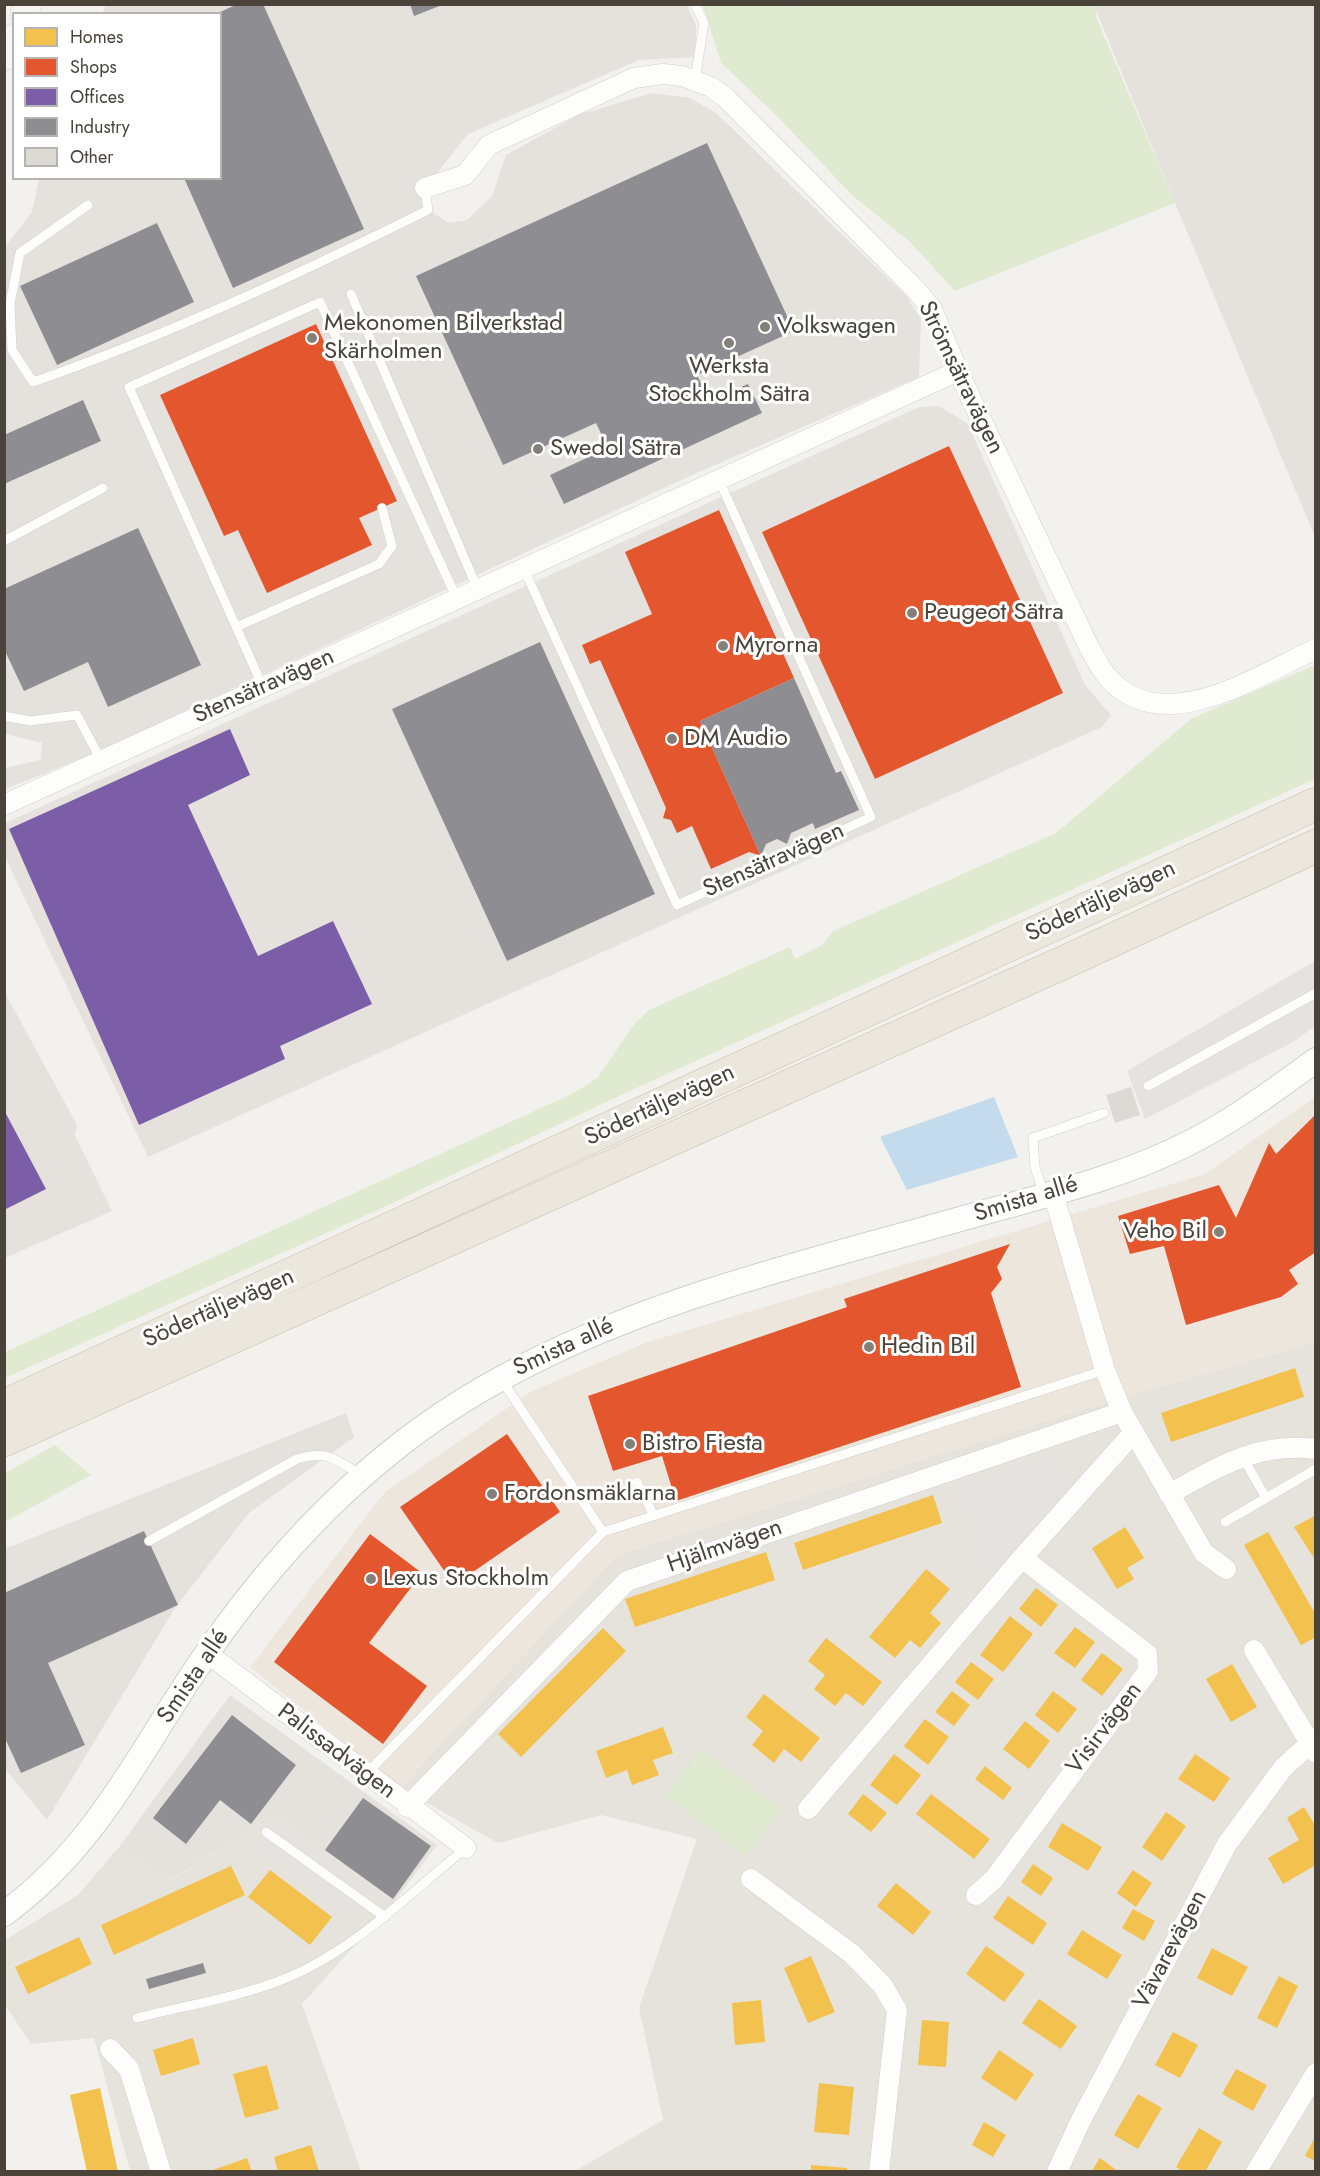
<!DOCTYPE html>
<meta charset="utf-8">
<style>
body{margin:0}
#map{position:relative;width:1320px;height:2176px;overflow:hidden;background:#f3f1ee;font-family:Jost,sans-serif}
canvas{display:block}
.frame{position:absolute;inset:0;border:6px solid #49433a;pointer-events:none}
.legend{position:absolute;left:12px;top:12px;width:210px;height:168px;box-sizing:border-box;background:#fff;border:2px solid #b6b4b0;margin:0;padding:8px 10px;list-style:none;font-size:18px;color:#49433a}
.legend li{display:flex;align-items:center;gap:12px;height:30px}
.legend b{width:30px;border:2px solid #b6b4b0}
</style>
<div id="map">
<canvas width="1320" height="2176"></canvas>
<div class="frame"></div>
<ul class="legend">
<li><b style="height:16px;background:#f2c14e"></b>Homes</li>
<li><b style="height:16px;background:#e4572e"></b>Shops</li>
<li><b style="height:16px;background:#7b5ea7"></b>Offices</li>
<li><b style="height:16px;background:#8d8d92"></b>Industry</li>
<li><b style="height:16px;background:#dddad6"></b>Other</li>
</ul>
</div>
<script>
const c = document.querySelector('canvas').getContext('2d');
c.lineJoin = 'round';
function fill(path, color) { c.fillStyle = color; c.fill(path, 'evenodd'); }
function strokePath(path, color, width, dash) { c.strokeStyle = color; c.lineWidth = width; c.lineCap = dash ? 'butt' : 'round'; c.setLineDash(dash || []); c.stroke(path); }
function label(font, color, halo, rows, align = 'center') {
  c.font = font + ' Jost,sans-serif'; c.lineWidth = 6; c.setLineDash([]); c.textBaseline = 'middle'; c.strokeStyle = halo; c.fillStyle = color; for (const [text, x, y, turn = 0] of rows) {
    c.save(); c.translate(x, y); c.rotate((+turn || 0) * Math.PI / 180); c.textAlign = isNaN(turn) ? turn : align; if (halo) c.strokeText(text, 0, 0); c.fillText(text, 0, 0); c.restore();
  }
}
const residential = new Path2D(`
 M1315,1342V2171H575L663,2120L639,2008L697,1839L601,1815L498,1843L400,1788L617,1555L1100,1404Z
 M275,1816L394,1902L302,2004L361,2171H130L94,2038L31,2044L5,2005V1940L78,1895L119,1847L171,1880Z`);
const commercial = new Path2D(`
 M1315,1097V1342L1100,1404L617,1555L400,1788L250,1667L385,1492L532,1391L645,1343L1205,1174Z`);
const industrial = new Path2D(`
 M106,5H687L696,25V57L639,60L468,134L425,188L428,210L449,223L467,220L492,196L506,155L578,115L652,93L690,98L716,113L907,297L921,319L919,377L694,474L91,755L5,789V768L41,760L42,743L5,734V247L32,212L39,179L220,178V14L102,13Z
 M1094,5H1315V537L1175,203Z
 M939,406L968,424L1085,685L1111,715L1102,727L148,1157L5,857V823L919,407Z
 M4,991L77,1125L75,1136L112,1211L5,1258Z
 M346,1413L354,1437L249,1513L175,1608L47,1820L5,1769L4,1549Z
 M230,1695L437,1845L394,1902L275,1816L170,1880L119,1847Z`);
const green = new Path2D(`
 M788,4L791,7L796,4L1097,5L1096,17L1175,203L955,291L910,242L853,196L776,115L721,63L703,5Z
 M1315,665V779L621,1095L382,1208L5,1378V1352L574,1093L598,1077L635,1023L649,1010L790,947L795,959L822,945L833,931L1056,833L1191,719Z
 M55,1445L91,1475L5,1522V1473Z
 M701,1749L782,1809L746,1856L665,1796Z`);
const parking = new Path2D(`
 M1315,961V1026L1293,1042L1145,1119L1127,1071Z
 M1060,1452L1069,1490L986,1578L957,1484Z
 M275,1819L374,1892L353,1920L254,1847Z`);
const water = new Path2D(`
 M994,1097L1018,1157L907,1190L880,1137Z`);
const homes = new Path2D(`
 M1295,1368L1304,1397L1171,1442L1161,1413Z
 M933,1495L942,1523L803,1570L794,1543Z
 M1316,1515V1561L1294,1527Z
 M1125,1527L1144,1558L1127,1568L1134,1579L1117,1589L1092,1548Z
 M1268,1532L1316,1615V1637L1301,1645L1244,1545Z
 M766,1552L775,1580L635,1627L625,1599Z
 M926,1569L950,1589L930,1613L941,1623L920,1648L910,1640L895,1658L869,1637Z
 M1036,1588L1058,1605L1041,1627L1019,1609Z
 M1010,1616L1033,1634L1003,1672L980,1655Z
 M1075,1627L1095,1642L1075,1668L1054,1653Z
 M603,1628L626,1651L521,1757L498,1734Z
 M826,1638L882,1682L863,1706L846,1693L835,1706L814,1689L825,1675L808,1661Z
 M1102,1653L1123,1669L1102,1696L1081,1680Z
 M971,1662L994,1679L978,1700L955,1682Z
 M1232,1664L1257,1707L1231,1722L1206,1679Z
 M952,1691L970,1705L954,1726L935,1712Z
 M1053,1691L1077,1709L1058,1733L1035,1715Z
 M764,1694L820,1738L801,1762L784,1749L774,1763L752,1745L763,1731L746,1717Z
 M925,1719L949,1737L928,1765L904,1746Z
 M1025,1721L1050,1741L1029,1769L1003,1749Z
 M663,1727L673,1753L653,1760L659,1775L632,1785L627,1770L606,1778L596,1751Z
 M894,1754L921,1775L897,1805L870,1785Z
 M1195,1754L1230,1778L1214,1802L1178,1779Z
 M985,1766L1012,1788L1003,1800L975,1779Z
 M863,1794L887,1813L871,1832L848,1814Z
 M931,1794L990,1839L974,1859L916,1814Z
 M1304,1807L1316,1827V1865L1283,1884L1268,1858L1299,1840L1287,1818Z
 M1166,1812L1186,1826L1162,1861L1142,1847Z
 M1062,1823L1102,1847L1088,1871L1048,1847Z
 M1033,1864L1053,1878L1041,1896L1021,1882Z
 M231,1866L245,1895L114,1955L101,1925Z
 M270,1870L332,1917L310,1945L248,1897Z
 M1133,1870L1152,1883L1136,1907L1117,1893Z
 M896,1883L931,1912L913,1935L877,1906Z
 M1008,1896L1047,1923L1033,1945L993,1918Z
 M1133,1909L1155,1921L1144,1941L1122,1928Z
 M1082,1930L1122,1955L1107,1979L1067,1954Z
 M79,1937L92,1964L28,1994L15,1967Z
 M986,1946L1025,1974L1004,2002L966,1974Z
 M1212,1948L1248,1967L1232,1996L1197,1978Z
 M811,1956L835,2012L808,2023L784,1968Z
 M1279,1976L1298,1986L1277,2028L1257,2018Z
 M1039,1999L1077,2026L1061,2049L1022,2023Z
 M761,2000L765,2042L735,2045L732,2003Z
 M922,2020L949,2022L946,2067L918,2065Z
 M1173,2032L1198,2045L1180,2078L1155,2065Z
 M193,2038L200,2064L161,2076L153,2050Z
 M999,2050L1034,2074L1016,2101L981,2078Z
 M267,2065L279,2109L245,2118L233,2074Z
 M1236,2069L1267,2085L1253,2111L1222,2094Z
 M819,2083L854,2087L849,2135L814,2132Z
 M100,2088L118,2172H87L70,2095Z
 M1138,2094L1162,2108L1138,2149L1114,2135Z
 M984,2122L1006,2135L993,2157L972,2145Z
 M1199,2128L1222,2142L1205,2172H1184L1176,2167Z
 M1316,2135V2161L1305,2156Z
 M311,2145L319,2172H278L274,2157Z
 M247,2158L252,2172H210V2171Z
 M1100,2158L1119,2172H1091Z
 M811,2165L847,2168V2172H811Z`);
const shops = new Path2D(`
 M316,324L397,501L359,518L372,545L267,593L238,530L224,536L160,395Z
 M949,446L1063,693L875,779L762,532Z
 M719,510L794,678L700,721L761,856L749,852L711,869L692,826L677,833L671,820L663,818L666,808L600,660L590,664L582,645L652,614L625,552Z
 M1316,1114V1252L1289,1270L1298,1284L1281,1297L1186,1325L1164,1246L1130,1254L1118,1216L1219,1185L1236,1218L1269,1143L1276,1154Z
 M1010,1244L997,1267L1002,1279L991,1293L1021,1387L676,1501L662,1456L613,1471L588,1396L847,1307L844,1299Z
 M507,1434L560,1512L454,1585L400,1507Z
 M370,1534L422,1573L369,1643L427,1686L383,1744L274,1662Z`);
const offices = new Path2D(`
 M230,729L250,775L188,805L258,956L333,921L372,1004L280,1046L285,1059L139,1125L9,829Z
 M4,1110L46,1189L4,1210Z`);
const industry = new Path2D(`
 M238,4H263L364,229L233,288L184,178H220V12Z
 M410,4H442V5L414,16Z
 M707,143L794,331L697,375L709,401L748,384L762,413L564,504L550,475L608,448L596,423L503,465L416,276Z
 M157,223L194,302L57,365L20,286Z
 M83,400L101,441L4,484V435Z
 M138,528L201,665L108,707L88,662L24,691L4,649V589Z
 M540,642L655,894L507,961L392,709Z
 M794,678L836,773L841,771L859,810L815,829L813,823L791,833L787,844L777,839L766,844L761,856L700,721Z
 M144,1531L178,1605L48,1663L85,1745L21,1773L4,1736V1593Z
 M232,1715L296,1765L251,1824L220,1800L186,1844L153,1818Z
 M363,1798L431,1846L393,1899L325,1850Z
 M203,1963L206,1973L149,1989L146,1979Z`);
const building = new Path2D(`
 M1131,1087L1140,1115L1115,1123L1106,1095Z`);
const service = new Path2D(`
 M695,80L704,23L695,4
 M88,205L20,253L10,304L12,350L33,382C168,335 299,274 428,210L425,188
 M351,294L478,590
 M4,541L103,488
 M524,569L677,905L871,817L719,480
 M236,627L379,564L392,546L382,508
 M263,687L129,387L320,302L457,599
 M4,716L30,721L77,715L101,760
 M1148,1086L1316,993
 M1044,1195L1035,1167L1033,1138L1104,1113
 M501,1379L603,1532
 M1242,1456L1266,1498
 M637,1482L654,1516
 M1225,1522L1316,1469
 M149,1541L297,1459C327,1450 336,1459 361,1475
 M366,1774L603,1532L1105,1370
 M266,1832L385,1917
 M137,2018C183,2006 234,1998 279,1981C351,1954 407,1895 466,1848`);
const minor = new Path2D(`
 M425,188L465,175L489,145L634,78L663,74L682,76L711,87L725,97L916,290L932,309L958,371L1089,647C1096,659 1102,673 1112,682C1168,737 1258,675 1316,649
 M4,805L958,371
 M1053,1193L1105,1370L1122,1412L1204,1553L1226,1569
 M1169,1494C1219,1467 1256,1442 1316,1449
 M1254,1650L1316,1753
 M207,1653L466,1848
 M407,1807L627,1581L1122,1412
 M808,1809L1022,1558L1134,1432
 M751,1879L852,1954L883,1986L897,2010L879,2172
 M976,1895L994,1879L1148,1671L1147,1654L1022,1558
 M110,2049L129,2069L161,2172
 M1057,2172L1080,2122L1227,1844L1283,1768L1316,1738
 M1256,2172L1316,2073`);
const tertiary = new Path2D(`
 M4,1914C101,1843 141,1747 207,1653C285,1541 381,1443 502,1378C649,1297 818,1260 978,1214C1050,1194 1126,1176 1193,1141C1236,1119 1276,1089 1316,1060`);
const secondary = new Path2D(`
 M24,14L28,4
 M4,57L14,37`);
const motorway = new Path2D(`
 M4,1406L1316,804
 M4,1440L1078,956L1316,846`);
const markers = [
 [765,327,6,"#848079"],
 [312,338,6,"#848079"],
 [729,343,6,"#848079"],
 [538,449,6,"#848079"],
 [912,613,6,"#848079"],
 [723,646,6,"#848079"],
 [672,739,6,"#848079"],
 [1219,1232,6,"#848079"],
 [869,1347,6,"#848079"],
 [630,1444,6,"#848079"],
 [492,1494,6,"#848079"],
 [371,1579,6,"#848079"]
];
const poiNames = [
 ["Mekonomen Bilverkstad",324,324],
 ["Skärholmen",324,352],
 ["Volkswagen",777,327],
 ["Werksta",729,367,"center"],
 ["Stockholm Sätra",729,395,"center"],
 ["Swedol Sätra",550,449],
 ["Peugeot Sätra",924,613],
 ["Myrorna",735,646],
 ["DM Audio",684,739],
 ["Veho Bil",1207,1232,"right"],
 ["Hedin Bil",881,1347],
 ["Bistro Fiesta",642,1444],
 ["Fordonsmäklarna",504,1494],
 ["Lexus Stockholm",383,1579]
];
const streetNames = [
 ["Strömsätravägen",960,378,64],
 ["Stensätravägen",264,687,-24],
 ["Stensätravägen",774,861,-24],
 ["Södertäljevägen",1101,902,-25],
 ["Södertäljevägen",660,1106,-25],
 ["Smista allé",1026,1200,-17],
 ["Södertäljevägen",219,1309,-24],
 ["Smista allé",564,1348,-25],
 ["Hjälmvägen",725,1547,-19],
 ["Smista allé",194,1677,-56],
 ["Visirvägen",1105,1729,-53],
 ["Palissadvägen",336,1752,37],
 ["Vävarevägen",1171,1950,-62]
];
fill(residential, '#e6e3dd');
fill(commercial, '#ede6dc');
fill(industrial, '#e5e2de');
fill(green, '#e0ead1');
fill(parking, '#e5e2df');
fill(water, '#c3dbed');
fill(homes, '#f2c14e');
fill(shops, '#e4572e');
fill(offices, '#7b5ea7');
fill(industry, '#8d8d92');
fill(building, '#dddad6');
strokePath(service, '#d1cfcc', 10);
strokePath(minor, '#d1cfcc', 21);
strokePath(tertiary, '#d1cfcc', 26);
strokePath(secondary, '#d1cec6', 28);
strokePath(motorway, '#c8beac', 34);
strokePath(service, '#fdfdfc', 9);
strokePath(minor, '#fdfdfc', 20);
strokePath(tertiary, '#fdfdfc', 24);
strokePath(secondary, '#f7f5f1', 27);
strokePath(motorway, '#ebe7dd', 33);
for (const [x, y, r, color] of markers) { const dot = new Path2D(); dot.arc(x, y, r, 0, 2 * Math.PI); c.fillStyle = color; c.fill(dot); strokePath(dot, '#fff', 2); }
label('24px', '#49433a', '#fff', poiNames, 'left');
label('24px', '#49433a', '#fff', streetNames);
</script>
